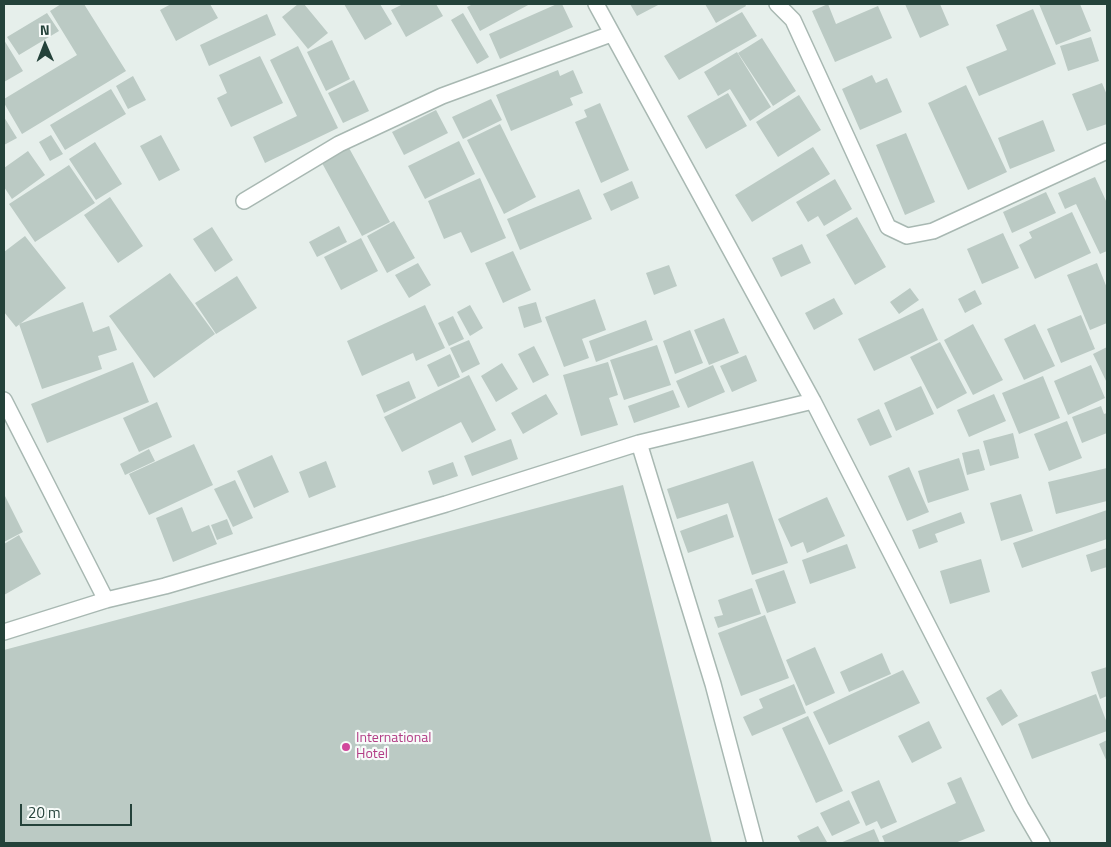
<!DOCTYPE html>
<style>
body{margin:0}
#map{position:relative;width:1111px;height:847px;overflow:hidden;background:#e6efeb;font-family:"Titillium Web",sans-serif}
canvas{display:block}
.frame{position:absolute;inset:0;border:5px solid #24423a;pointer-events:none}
.north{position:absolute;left:20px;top:20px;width:50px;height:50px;-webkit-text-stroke:4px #f7fbf9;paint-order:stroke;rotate:359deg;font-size:14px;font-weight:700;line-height:20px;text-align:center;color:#24423a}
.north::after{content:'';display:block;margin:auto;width:18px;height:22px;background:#24423a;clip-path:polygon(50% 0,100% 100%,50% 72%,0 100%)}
.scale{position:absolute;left:20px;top:804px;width:112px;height:22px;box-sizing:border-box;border:2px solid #24423a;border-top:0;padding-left:6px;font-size:15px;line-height:18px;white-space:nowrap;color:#24423a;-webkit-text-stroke:4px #f7fbf9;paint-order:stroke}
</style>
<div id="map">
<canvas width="1111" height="847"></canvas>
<div class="frame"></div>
<div class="north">N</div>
<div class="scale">20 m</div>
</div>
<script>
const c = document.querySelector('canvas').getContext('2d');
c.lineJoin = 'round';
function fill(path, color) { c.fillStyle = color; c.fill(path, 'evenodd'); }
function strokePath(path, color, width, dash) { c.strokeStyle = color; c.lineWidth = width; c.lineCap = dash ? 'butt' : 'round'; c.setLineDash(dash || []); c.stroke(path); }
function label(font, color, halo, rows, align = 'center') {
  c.font = font + ' "Titillium Web",sans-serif'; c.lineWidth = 4.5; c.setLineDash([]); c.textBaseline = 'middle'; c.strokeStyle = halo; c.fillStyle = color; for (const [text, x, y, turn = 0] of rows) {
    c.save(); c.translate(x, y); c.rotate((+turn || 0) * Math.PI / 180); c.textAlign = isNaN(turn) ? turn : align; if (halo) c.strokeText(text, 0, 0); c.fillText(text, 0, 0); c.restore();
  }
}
const building = new Path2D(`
 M61,4H84L126,71L22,134L4,103V99L77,55L50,11Z
 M171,4H210L218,18L176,41L160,10Z
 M298,4H304L328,33L308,49L282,17Z
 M344,4H380L392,24L365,40Z
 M403,4H436L443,16L406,37L391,10Z
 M473,4H530L480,31L467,7Z
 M557,4H562L573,27L500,59L489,34Z
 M630,4H660L637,16Z
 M705,4H745L746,6L716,23Z
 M828,4L836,24L878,6L892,38L835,62L812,11Z
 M905,4H940L949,25L920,38Z
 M1039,4H1080L1091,31L1056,45Z
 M1033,9L1056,64L979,96L966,67L1007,50L996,25Z
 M742,12L757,36L679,80L664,56Z
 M47,13L59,31L19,55L7,37Z
 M463,13L489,57L477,64L451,20Z
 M267,14L276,35L209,66L200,45Z
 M1091,37L1099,61L1068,71L1060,46Z
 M762,38L796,91L773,106L738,53Z
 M4,40L23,71L4,82Z
 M332,40L350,79L326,91L307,52Z
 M298,46L338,128L265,163L253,137L297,116L270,60Z
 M737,52L771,107L750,121L730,89L718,96L704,72Z
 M260,56L283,103L231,127L217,98L227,93L219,75Z
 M558,70L560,76L573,70L583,93L570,98L573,105L511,131L496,95Z
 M872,75L876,83L887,78L902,112L860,130L842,89Z
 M133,76L146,100L128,109L116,86Z
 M354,80L369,111L343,123L328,93Z
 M1102,83L1107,95V124L1087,131L1072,94Z
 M966,85L1007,172L968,190L928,103Z
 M111,89L126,114L65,150L50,125Z
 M728,93L747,126L706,149L687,116Z
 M799,95L821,130L778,157L756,122Z
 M491,99L502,120L463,139L452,117Z
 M600,103L629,170L601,183L575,122L587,117L584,110Z
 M436,110L448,133L404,155L392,132Z
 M4,117L17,138L4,145Z
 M1043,120L1055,151L1010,169L998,138Z
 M500,124L536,197L504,214L467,140Z
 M906,133L935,202L905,215L876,145Z
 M51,135L63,154L50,161L39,142Z
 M161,135L180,170L159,181L140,146Z
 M459,141L475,174L425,199L408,166Z
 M95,142L122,184L96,200L69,159Z
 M813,147L830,174L752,222L735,195Z
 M349,148L390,222L362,236L322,163Z
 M28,151L45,175L12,199L4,187V168Z
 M69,165L95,203L35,242L9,204Z
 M1095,177L1107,203V251L1100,254L1076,204L1065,209L1058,193Z
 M480,178L506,238L471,253L461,232L444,239L428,201Z
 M835,179L852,209L824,226L818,216L808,222L796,202Z
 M632,181L639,198L611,211L603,194Z
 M579,189L592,219L520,250L507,219Z
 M1046,192L1056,213L1012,233L1003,212Z
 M110,197L143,246L118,263L84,215Z
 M1072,212L1091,253L1035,279L1019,245L1032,238L1029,232Z
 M857,217L886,267L855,285L826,235Z
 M394,221L415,258L387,273L367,236Z
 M339,226L347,242L317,257L309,242Z
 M212,227L233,260L215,272L193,239Z
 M1003,233L1019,268L982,284L967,249Z
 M25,236L66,288L16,327L4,312V252Z
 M361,238L378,271L341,290L324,257Z
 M802,244L811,263L781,277L772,258Z
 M513,251L531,290L503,303L485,263Z
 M418,263L431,285L409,298L395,275Z
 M1097,263L1107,288V323L1090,330L1067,275Z
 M669,265L677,286L654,295L646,273Z
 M170,273L215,334L154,378L109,316Z
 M237,276L257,308L216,334L195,303Z
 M910,288L919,300L899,314L890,302Z
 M975,290L982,304L965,313L958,299Z
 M834,298L843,314L814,330L805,313Z
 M595,299L606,330L582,339L589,358L564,367L545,317Z
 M83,302L93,332L109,326L117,350L98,356L102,369L42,389L19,324Z
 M536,302L542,322L524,328L518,307Z
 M425,305L445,348L416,361L413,353L362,376L347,341Z
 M470,305L483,328L470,336L457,312Z
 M923,308L938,340L874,371L858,339Z
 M1081,315L1095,349L1061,363L1047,329Z
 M453,316L464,339L449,346L438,323Z
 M724,318L739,353L709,365L694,330Z
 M646,320L653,340L596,362L589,341Z
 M973,324L1003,380L973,395L944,340Z
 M1035,324L1055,366L1024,380L1004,339Z
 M690,330L703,363L675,374L663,341Z
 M469,340L480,364L462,373L450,348Z
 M940,342L967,393L937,409L910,357Z
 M657,345L671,385L624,400L610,360Z
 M534,346L549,375L533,383L518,354Z
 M1107,347V383L1093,354Z
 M450,354L460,377L438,387L427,365Z
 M746,355L757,381L732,392L720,366Z
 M133,362L149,402L47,443L31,404Z
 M608,362L618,395L609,398L618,425L581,436L563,375Z
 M502,363L518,389L496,402L481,376Z
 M713,365L725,392L688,408L676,381Z
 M1091,365L1105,398L1068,415L1054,381Z
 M469,375L496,430L472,443L461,422L402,452L384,417Z
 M1043,376L1060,418L1019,434L1002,393Z
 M409,381L416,398L384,413L376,395Z
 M921,386L934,414L896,431L884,403Z
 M673,390L680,407L634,423L628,406Z
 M546,394L558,414L523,434L511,413Z
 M994,394L1006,421L969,437L957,410Z
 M157,402L172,437L139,452L123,418Z
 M1101,406L1104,414L1107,413V433L1082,443L1072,417Z
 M879,409L892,437L870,446L857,419Z
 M1067,421L1082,458L1049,471L1034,434Z
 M1013,433L1019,458L990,466L983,441Z
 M511,439L518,459L472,476L464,456Z
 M194,444L213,485L149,515L129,474Z
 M149,449L155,461L125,475L120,464Z
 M979,449L985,470L967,475L962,453Z
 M272,455L289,492L254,508L237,471Z
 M959,458L969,490L928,503L918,471Z
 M326,461L336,487L309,498L299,472Z
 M753,461L788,563L752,575L728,503L677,519L667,489Z
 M453,462L458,476L433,485L428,471Z
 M909,467L929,512L907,521L888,476Z
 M1107,468V501L1056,514L1048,482Z
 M235,480L253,518L233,527L214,489Z
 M623,485L712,843H4V650Z
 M4,494L23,532L4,542Z
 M1021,494L1033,531L1001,541L990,503Z
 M827,497L845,536L807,553L803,542L791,547L778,519Z
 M182,507L192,532L209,525L217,544L173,562L156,518Z
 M1107,510V539L1022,568L1013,543Z
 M961,512L965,523L935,534L938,542L919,549L912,530Z
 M727,514L734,537L688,553L680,531Z
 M227,519L233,534L217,540L211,525Z
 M19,535L41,574L4,595V544Z
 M847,544L856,568L810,584L802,560Z
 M1107,548V567L1091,572L1086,555Z
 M981,559L990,592L950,604L940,571Z
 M784,570L796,603L767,613L755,580Z
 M752,588L761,614L718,628L714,617L723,615L718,600Z
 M765,615L789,678L741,696L718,633Z
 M815,647L835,693L806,706L786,660Z
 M882,653L891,674L849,692L840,672Z
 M1107,667V696L1100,699L1091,672Z
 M903,670L920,703L829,745L813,712Z
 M794,684L806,713L752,736L743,717L763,708L759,699Z
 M1001,689L1018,716L1002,726L986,698Z
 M1096,694L1107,723V731L1032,759L1018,724Z
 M808,716L843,791L816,803L782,728Z
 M929,721L942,748L912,763L898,736Z
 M1107,740V762L1099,744Z
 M961,777L985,831L955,843H885L882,836L956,803L947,783Z
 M879,780L897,822L881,829L877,821L866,826L851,792Z
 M849,800L860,823L832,836L820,813Z
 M818,826L827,842L801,843L797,836Z
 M874,829L880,843H840Z`);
const minor = new Path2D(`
 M596,4L813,401L1021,807L1042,843
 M777,4L793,20L888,227L907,236L933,231L1107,151
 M244,201L339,144L442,96L611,34
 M4,400L106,600
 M639,443L713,684L755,843
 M4,632L106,600L165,586L446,504L639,443L813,401`);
const markers = [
 [346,747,5,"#d1479c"]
];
const hotelNames = [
 ["International",356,739],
 ["Hotel",356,755]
];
fill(building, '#bbcac4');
strokePath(minor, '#a8b8b2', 18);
strokePath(minor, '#fff', 15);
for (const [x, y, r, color] of markers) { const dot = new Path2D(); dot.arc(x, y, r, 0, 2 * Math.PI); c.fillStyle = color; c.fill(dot); strokePath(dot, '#f7fbf9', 2); }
label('14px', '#b23c85', '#f7fbf9', hotelNames, 'left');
</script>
